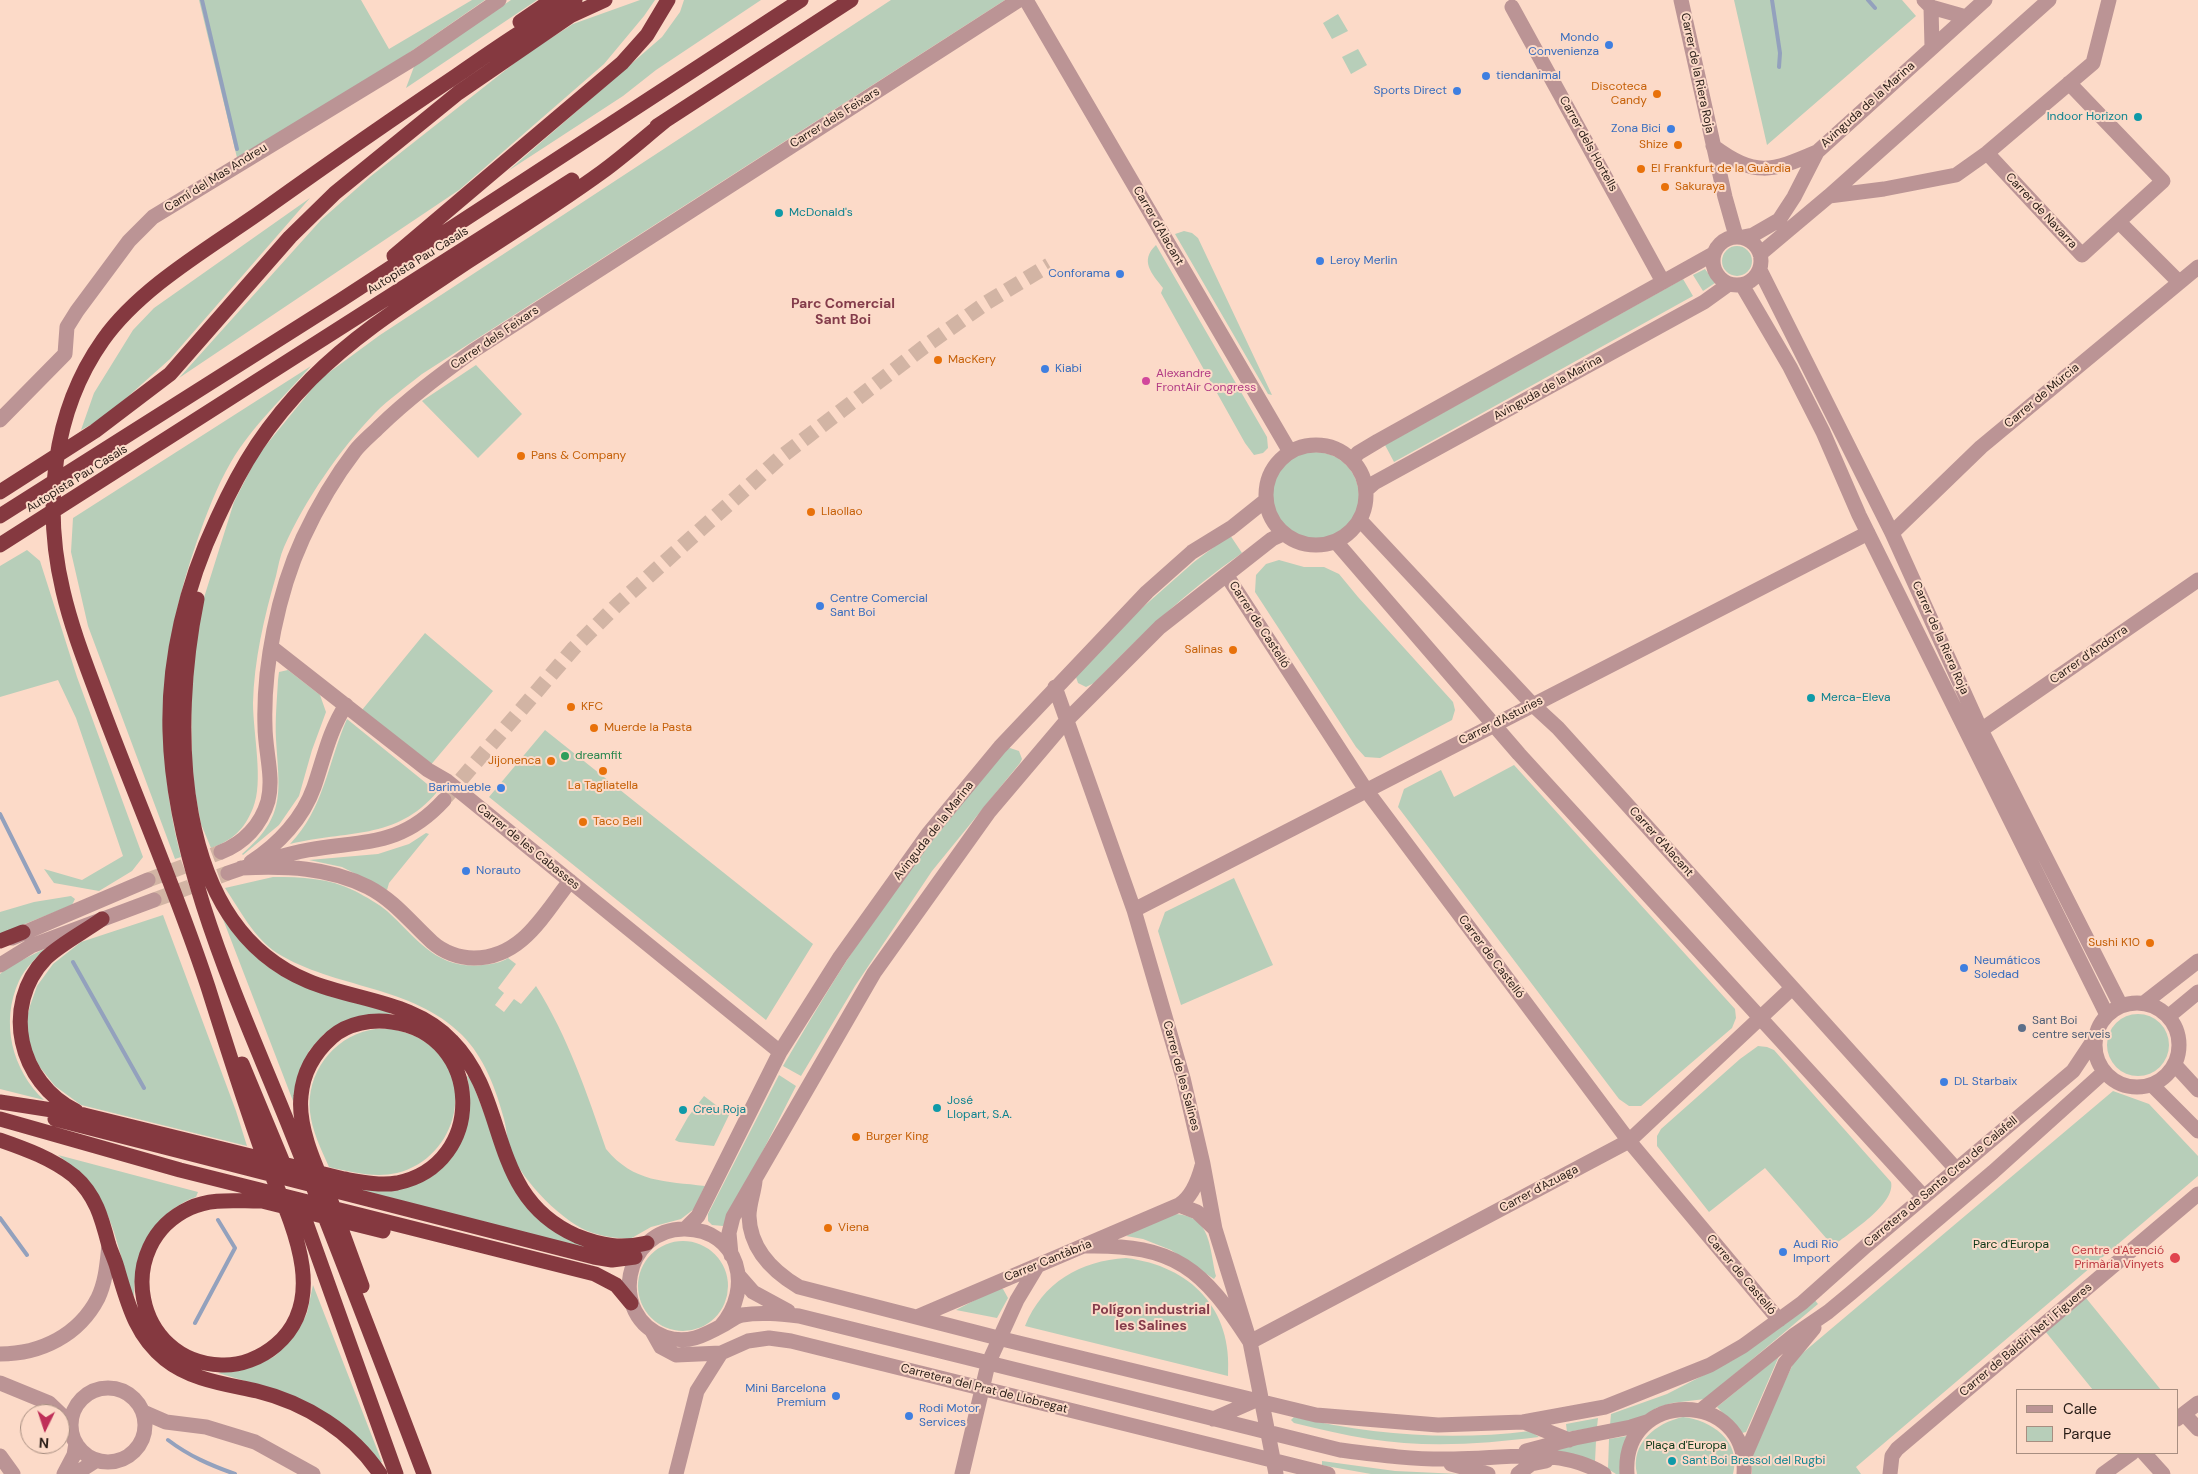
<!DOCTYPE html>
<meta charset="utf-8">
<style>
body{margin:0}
#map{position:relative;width:2198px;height:1474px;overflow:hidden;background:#fcdac8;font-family:"DM Sans",sans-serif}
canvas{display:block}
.legend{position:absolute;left:2016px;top:1389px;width:162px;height:65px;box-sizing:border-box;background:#fcdac8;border:1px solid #a78e81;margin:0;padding:6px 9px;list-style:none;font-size:15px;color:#281c16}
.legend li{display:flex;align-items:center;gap:10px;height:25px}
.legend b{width:25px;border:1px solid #a78e81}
.north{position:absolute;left:20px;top:1404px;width:50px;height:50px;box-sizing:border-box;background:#fcdac8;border:1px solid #a78e81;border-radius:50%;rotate:184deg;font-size:14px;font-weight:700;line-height:20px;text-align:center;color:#281c16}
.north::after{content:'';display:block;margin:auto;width:18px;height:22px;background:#bf2f58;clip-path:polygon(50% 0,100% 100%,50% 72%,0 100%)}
</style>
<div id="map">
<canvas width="2198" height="1474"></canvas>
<ul class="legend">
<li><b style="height:6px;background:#bb9495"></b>Calle</li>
<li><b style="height:14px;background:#b7ceb9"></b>Parque</li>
</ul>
<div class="north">N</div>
</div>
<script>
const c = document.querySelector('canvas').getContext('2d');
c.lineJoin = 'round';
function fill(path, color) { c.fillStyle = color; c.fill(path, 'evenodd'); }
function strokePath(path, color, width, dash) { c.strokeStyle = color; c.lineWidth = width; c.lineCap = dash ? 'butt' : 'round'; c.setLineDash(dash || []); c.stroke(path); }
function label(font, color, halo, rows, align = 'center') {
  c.font = font + ' "DM Sans",sans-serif'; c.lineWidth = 4; c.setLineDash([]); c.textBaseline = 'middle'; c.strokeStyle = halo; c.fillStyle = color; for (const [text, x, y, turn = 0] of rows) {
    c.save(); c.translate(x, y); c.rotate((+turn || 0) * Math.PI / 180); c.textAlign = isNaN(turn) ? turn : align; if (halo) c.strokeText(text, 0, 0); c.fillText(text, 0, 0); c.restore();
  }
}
const green = new Path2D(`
 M199,0H361L389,49L472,0H485L240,170Z
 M511,0H537L406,88L415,64Z
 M640,0H655L644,16L604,64L459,190L179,378L321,220L371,176L526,54L573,24Z
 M684,0H761L656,70L623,96L508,171L662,37L680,12Z
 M891,0H1005L422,374C406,387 389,399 375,413C340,449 305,500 284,547C280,556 278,567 276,576C264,617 254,661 253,703C253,733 264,782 253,808C244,830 233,840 211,848L201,824L195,792L192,763L191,692L194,655L202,604L234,502L258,455L320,379L380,335Z
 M1734,0H1902L1916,16L1767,145Z
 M1338,14L1348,31L1332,39L1323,23Z
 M1358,49L1367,65L1351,74L1342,57Z
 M310,198L170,359L105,417L81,430L94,393L133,330L154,308Z
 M1184,231L1192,233L1198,238L1272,395L1268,394L1175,234Z
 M1156,245L1267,437L1268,448L1263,453L1254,455L1245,443L1161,293L1163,288C1152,274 1139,261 1156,245Z
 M1722 261a15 15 0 1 1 30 0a15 15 0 1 1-30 0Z
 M1705,269L1715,283L1703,291L1693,275Z
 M1683,279L1693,296L1394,462L1385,445Z
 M476,365L522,414L478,458L422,401Z
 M311,366C284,397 252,426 231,462C217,486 206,515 197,541C160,646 153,749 181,857L175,859L88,626L71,552L73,518Z
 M1271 496a44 44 0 1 1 88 0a44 44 0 1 1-88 0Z
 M1230,535L1242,553C1188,590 1140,635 1094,683L1086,687L1078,683L1075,674L1125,623L1194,562Z
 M27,550L40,561L77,677L143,857L132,871L99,891L54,883L44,869L82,880L123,856L76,718L58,680L0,697V566Z
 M1279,560L1304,567H1324L1339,574L1358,597L1453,702L1455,710L1452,720L1380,758L1365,757L1356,747L1255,592L1256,575L1266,564Z
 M425,633L493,691L429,767L362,710Z
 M288,670L320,695L326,712L312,750L299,796L279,825L243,855L242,854C287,816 279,791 276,739C275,719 277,700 278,680L279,672Z
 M347,719L437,792C396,841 346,830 290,844C324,809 328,762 347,719Z
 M545,730L813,944L766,1020L489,797Z
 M1010,748L1019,751L1022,759L1020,763L932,871L855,986L801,1076L783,1066C816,1010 849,954 886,902C923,849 965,799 1006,749Z
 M1514,765L1735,1009L1736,1018L1732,1028L1641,1106H1629L1619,1099L1398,807L1404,789L1441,770L1454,797Z
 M426,833L429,834L389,883L387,890L342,867L309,860L378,854L409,844Z
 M273,877C302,877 329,878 355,891C366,897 379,904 387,911C418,939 436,970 483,965C491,964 501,963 508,958L516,964L498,988L504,993L495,1005L504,1012L514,999L521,1004L536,986C568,1037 587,1093 606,1149C634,1183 665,1181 705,1186L694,1209L681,1219L651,1227L630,1239C618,1238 605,1237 593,1233C564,1224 522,1181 511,1152C507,1142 507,1130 504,1119C496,1089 484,1057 462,1035C412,985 335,989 277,953C254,938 240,910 225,888Z
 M1234,878L1273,965L1181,1005L1158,931L1165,912Z
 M71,896L75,899L72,905L0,934V912L34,902Z
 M221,914C232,928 242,944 255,956C291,990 344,999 390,1012V1014L324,1034L309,1051L299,1072L293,1101Z
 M163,915L236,1111L247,1146L81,1105L55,1086L39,1066L27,1042L26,1021L30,1006L37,986L53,964L81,942Z
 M46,948C36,958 25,968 19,981C0,1022 12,1070 44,1100L0,1089V974L8,967Z
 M2107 1045a31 31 0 1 1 62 0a31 31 0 1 1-62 0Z
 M393,1029C403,1032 413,1034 422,1040C479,1075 458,1158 397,1173C375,1178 350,1172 329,1167C321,1149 312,1131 310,1112C306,1074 332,1038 370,1030C377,1028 386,1029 393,1029Z
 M1758,1046L1767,1047L1774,1050L1891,1182C1896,1204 1849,1233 1833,1246L1765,1168L1709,1212L1657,1146V1136L1661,1129L1740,1059Z
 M779,1075L796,1086L727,1221L723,1226L712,1225L708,1221V1214Z
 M467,1076L470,1077L513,1187L593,1250L335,1184C353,1186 374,1190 393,1189C451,1185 479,1128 467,1076Z
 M2113,1091L2149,1104L2198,1156V1176L1856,1467L1861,1474H1752V1453L1756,1442L1793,1364L1799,1356Z
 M704,1096L729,1115L714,1146L679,1142L675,1140L688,1117Z
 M58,1155L198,1192L196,1197C186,1200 177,1206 169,1212C142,1234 135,1262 134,1296C125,1287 124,1268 121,1256C109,1210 97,1184 58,1155Z
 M1172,1214C1211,1214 1209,1245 1216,1276L1214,1279L1171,1250L1143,1239L1126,1236Z
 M638 1286a45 45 0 1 1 90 0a45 45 0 1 1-90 0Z
 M1126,1258C1191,1266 1233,1309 1228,1376L1025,1326C1043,1282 1080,1261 1126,1258Z
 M313,1285L382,1462L380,1463L276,1390L218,1373L259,1364L275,1356L299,1329L307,1313Z
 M996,1289H1003L1008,1298L997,1318L956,1310Z
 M2086,1298L2161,1390H2093L2045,1331Z
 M1814,1299L1818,1304L1705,1399L1672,1403L1656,1408L1643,1418L1610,1425L1611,1414L1667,1394L1733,1360Z
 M1779,1356L1746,1432L1742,1433L1717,1407Z
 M1294,1417C1373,1435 1450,1441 1530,1431L1539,1437C1483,1444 1426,1448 1369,1439C1344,1435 1319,1429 1294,1423L1291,1420Z
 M1683,1417C1711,1420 1742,1441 1733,1474H1637C1630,1443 1656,1423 1683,1417Z
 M1598,1418L1597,1427L1567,1432L1566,1424Z
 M1627,1436L1622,1474H1616L1608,1469L1609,1439Z
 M1596,1441L1595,1462L1552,1452L1550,1448Z
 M1322,1461L1395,1471L1460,1474H1371L1326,1466L1322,1465Z`);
const stream = new Path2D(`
 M202,0L237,149
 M1772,0L1780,53L1779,67
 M1868,0L1875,8
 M0,814L39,892
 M73,962L144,1088
 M0,1218L27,1255
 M195,1323L235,1248L218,1220
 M168,1440C189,1456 210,1465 235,1474`);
const minorTunnel = new Path2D(`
 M446,797L574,648L618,604L781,457L924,347L986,303L1049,265
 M148,880L221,852
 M154,900L228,873`);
const minor = new Path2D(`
 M1026,0L1290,452
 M1681,0L1725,197L1736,236
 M1924,0L1931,7L1966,17
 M1512,7L1663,282
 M1931,7L1932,47
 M1713,146C1755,177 1771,172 1817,152
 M1987,153L2082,255L2163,181L2069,83
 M1829,196L1884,189L1956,175L1987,153L2093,63L2109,0
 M2120,223L2179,282
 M1713 261a24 24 0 1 1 48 0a24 24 0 1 1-48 0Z
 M1743,237L1753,235L1779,220L1794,197L1817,152L1985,0
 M1760,254L1829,196L2049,0
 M1760,270L1892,533L1981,730L2121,1006
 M1742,285L1790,367L1823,432L1859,515L2107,1015
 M0,420L65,354L67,327L77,311L129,241L153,217L416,57L499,0
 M1266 495a50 50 0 1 1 100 0a50 50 0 1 1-100 0Z
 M1352,460L1358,453L1378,441L1713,254
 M1366,490L1374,483L1704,302L1729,284
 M1360,520L1533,705L1558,728L1956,1169
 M1892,533L1981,447L2198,267
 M1336,542L1519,754L1924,1197
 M1227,576L1366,790L1629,1141L1779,1320
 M271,647L428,770L447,781L780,1052
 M1055,687L1134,910L1183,1078L1203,1164L1215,1229L1250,1342L1276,1474
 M1981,730L2198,580
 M221,852C244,843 261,825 268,801C274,777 265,751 265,726C263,667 278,592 303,538C317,508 335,477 355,451C362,442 371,435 379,427C409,398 440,375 473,351L1019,0
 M251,862C279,844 303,818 314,787C324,758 329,731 346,705
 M241,868C286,866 328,867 368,887C395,901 410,922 432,942C443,952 459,958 474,958C522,958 544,914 570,881
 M228,873C254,864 281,855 308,850C365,840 401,847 444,800
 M1134,910L1868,533
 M12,938L148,880
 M0,965L31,946L154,900
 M2095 1045a42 42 0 1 1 84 0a42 42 0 1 1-84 0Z
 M2144,1003L2198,961
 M2169,1016L2198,992
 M2175,1065L2198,1090
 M2152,1085L2198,1131
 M755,1181C754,1192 749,1204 749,1216C750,1249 772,1271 799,1287L998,1338L1316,1415L1438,1425L1523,1422L1605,1407L1710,1365L1743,1346L1802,1303L1867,1245L2073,1071L2095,1038
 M1179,1205L1197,1212L1215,1229
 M685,1229L698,1216L780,1052L840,957L928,834L1000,747L1147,592L1192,552L1231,528L1266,500
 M1085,1246C1176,1244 1203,1269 1250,1342L1629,1141L1792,988
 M731,1255L729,1233L733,1217L874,973L989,812L1067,720L1160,627L1272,539L1283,534
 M739,1276L753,1292L788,1311
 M917,1317L1179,1205C1192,1197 1198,1181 1202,1166
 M721,1326C754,1288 739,1230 685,1229C624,1228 607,1316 665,1337C688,1345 705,1335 725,1324C730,1321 736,1316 742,1315C761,1312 780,1314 799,1316L1340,1450C1378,1455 1415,1460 1454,1459C1503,1459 1559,1446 1604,1474
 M652,1331L661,1347L676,1355L721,1353L748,1341L769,1338L791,1341L1328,1474
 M0,1354C41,1354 79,1335 98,1298C106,1281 107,1263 109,1245
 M0,1383L49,1403L71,1424
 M71 1425a37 37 0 1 1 74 0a37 37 0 1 1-74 0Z
 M1700,1411L1793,1336L1828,1312L1851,1293L1993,1172L2104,1072
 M143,1412L166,1422L206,1427L255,1442L313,1474
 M2184,1414L2198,1429
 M1213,1419L1254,1401
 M2177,1419L2198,1403
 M1524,1422L1569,1440
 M1526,1451L1575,1438L1631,1427L1647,1422
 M2144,1453L2163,1474
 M0,1456L13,1474
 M1744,1458L1785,1363L1814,1328
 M1451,1464L1488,1474
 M64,1474L74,1455L76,1443
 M75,1474L97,1460
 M676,1474L697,1391L721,1353
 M962,1474L988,1364L1017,1300L1038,1265
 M1518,1474L1531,1464L1546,1461
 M1627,1474C1621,1388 1750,1388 1744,1474
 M1890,1474L1892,1456L1897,1449L2198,1194
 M2103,1474L2132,1453`);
const highway = new Path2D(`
 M520,22L552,0
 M657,126L851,0
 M394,256L622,63L647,35L668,0
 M0,492L95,431L170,374L290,237L335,193L458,93L570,16L605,0
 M0,516L341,300L801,0
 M0,545L572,180
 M197,599C172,721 170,924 308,981C356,1001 415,1001 452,1041C511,1101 486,1196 577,1236C602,1246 621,1249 647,1243
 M0,941L23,932
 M242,1064L286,1170
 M0,1102L84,1115L344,1179C361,1182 380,1186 397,1183C487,1165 484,1034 392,1022C372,1019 348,1023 332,1037C314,1053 303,1072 301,1096C297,1130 319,1173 332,1204C342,1231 352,1259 362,1286
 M76,1111C19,1083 0,1006 46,958C62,943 84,932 102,919
 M0,1119L180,1170L595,1274L616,1285L631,1303
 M55,1119L594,1257L612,1260L635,1257
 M0,1140C26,1149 53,1159 74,1176C96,1195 102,1219 109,1246C112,1254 116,1262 118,1271C128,1304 136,1336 165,1359C191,1380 226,1384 257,1391C306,1403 352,1432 380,1474
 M250,1198L383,1231
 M259,1201C235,1201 211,1198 190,1208C112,1244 134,1362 221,1365C240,1366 261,1358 276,1345C338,1292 278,1199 258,1140C240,1089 224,1038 208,987C177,892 136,799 101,705C87,667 72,630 63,591C43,507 52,412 103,340C141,286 213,246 266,208C329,163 392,119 456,76C495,49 534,22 575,0
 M299,1203L396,1474
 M424,1474C380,1358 335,1241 289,1126C240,1005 173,863 170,731C168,659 186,585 217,519C243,462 267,424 311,379C358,332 412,299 467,262C512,233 558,204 602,172C624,156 644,138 665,121`);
const markers = [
 [1609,45,5,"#3f7fe0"],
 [1486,76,5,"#3f7fe0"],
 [1457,91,5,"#3f7fe0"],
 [1657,94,5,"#e8710a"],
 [2138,117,5,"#0f9aa8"],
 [1671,129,5,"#3f7fe0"],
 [1678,145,5,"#e8710a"],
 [1641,169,5,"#e8710a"],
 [1665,187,5,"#e8710a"],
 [779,213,5,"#0f9aa8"],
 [1320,261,5,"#3f7fe0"],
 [1120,274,5,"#3f7fe0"],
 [938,360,5,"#e8710a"],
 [1045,369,5,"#3f7fe0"],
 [1146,381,5,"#d1479c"],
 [521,456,5,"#e8710a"],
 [811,512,5,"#e8710a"],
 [820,606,5,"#3f7fe0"],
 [1233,650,5,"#e8710a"],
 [1811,698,5,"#0f9aa8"],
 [571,707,5,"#e8710a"],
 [594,728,5,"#e8710a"],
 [565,756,5,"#2e9e5b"],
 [551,761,5,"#e8710a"],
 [603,771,5,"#e8710a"],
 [501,788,5,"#3f7fe0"],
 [583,822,5,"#e8710a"],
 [466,871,5,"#3f7fe0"],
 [2150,943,5,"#e8710a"],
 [1964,968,5,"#3f7fe0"],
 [2022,1028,5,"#5c6f8a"],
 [1944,1082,5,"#3f7fe0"],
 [937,1108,5,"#0f9aa8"],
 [683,1110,5,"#0f9aa8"],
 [856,1137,5,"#e8710a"],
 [828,1228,5,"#e8710a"],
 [1783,1252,5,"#3f7fe0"],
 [2175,1258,6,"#e0444e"],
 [836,1396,5,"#3f7fe0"],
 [909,1416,5,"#3f7fe0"],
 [1672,1461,5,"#0f9aa8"]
];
const shopNames = [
 ["Mondo",1599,38,"right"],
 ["Convenienza",1599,52,"right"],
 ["tiendanimal",1496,76],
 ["Sports Direct",1447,91,"right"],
 ["Zona Bici",1661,129,"right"],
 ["Leroy Merlin",1330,261],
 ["Conforama",1110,274,"right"],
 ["Kiabi",1055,369],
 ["Centre Comercial",830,599],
 ["Sant Boi",830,613],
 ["Barimueble",491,788,"right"],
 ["Norauto",476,871],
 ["Neumáticos",1974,961],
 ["Soledad",1974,975],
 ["DL Starbaix",1954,1082],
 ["Audi Rio",1793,1245],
 ["Import",1793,1259],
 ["Mini Barcelona",826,1389,"right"],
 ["Premium",826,1403,"right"],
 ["Rodi Motor",919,1409],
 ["Services",919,1423]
];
const streetNames = [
 ["Carrer de la Riera Roja",1697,73,78],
 ["Avinguda de la Marina",1868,105,-42],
 ["Carrer dels Feixars",835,118,-32],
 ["Carrer dels Hortells",1588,144,61],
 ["Camí del Mas Andreu",216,178,-32],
 ["Carrer de Navarra",2041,211,47],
 ["Carrer d'Alacant",1158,226,60],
 ["Autopista Pau Casals",418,261,-32],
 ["Carrer dels Feixars",495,338,-34],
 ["Avinguda de la Marina",1548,388,-29],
 ["Carrer de Múrcia",2042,396,-40],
 ["Autopista Pau Casals",77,479,-32],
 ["Carrer de Castelló",1259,625,57],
 ["Carrer de la Riera Roja",1940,638,66],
 ["Carrer d'Andorra",2089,655,-35],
 ["Carrer d'Asturies",1501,721,-27],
 ["Avinguda de la Marina",934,831,-52],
 ["Carrer d'Alacant",1661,842,48],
 ["Carrer de les Cabasses",528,847,39],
 ["Carrer de Castelló",1491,957,53],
 ["Carrer de les Salines",1181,1076,75],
 ["Carretera de Santa Creu de Calafell",1941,1182,-40],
 ["Carrer d'Azuaga",1539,1189,-28],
 ["Carrer Cantàbria",1048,1261,-22],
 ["Carrer de Castelló",1741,1275,50],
 ["Carrer de Baldiri Net i Figueres",2026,1340,-40],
 ["Carretera del Prat de Llobregat",984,1389,14]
];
const foodNames = [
 ["Discoteca",1647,87,"right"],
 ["Candy",1647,101,"right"],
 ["Shize",1668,145,"right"],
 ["El Frankfurt de la Guàrdia",1651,169],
 ["Sakuraya",1675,187],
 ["MacKery",948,360],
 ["Pans & Company",531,456],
 ["Llaollao",821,512],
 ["Salinas",1223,650,"right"],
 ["KFC",581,707],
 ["Muerde la Pasta",604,728],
 ["Jijonenca",541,761,"right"],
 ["La Tagliatella",603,786,"center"],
 ["Taco Bell",593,822],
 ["Sushi K10",2140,943,"right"],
 ["Burger King",866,1137],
 ["Viena",838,1228]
];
const cultureNames = [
 ["Indoor Horizon",2128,117,"right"],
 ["McDonald's",789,213],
 ["Merca-Eleva",1821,698],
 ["José",947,1101],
 ["Llopart, S.A.",947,1115],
 ["Creu Roja",693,1110],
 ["Sant Boi Bressol del Rugbi",1682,1461]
];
const hotelNames = [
 ["Alexandre",1156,374],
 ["FrontAir Congress",1156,388]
];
const leisureNames = [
 ["dreamfit",575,756]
];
const serviceNames = [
 ["Sant Boi",2032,1021],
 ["centre serveis",2032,1035]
];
const parkNames = [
 ["Parc d'Europa",2011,1245],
 ["Plaça d'Europa",1686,1446]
];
const healthNames = [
 ["Centre d'Atenció",2164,1251],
 ["Primària Vinyets",2164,1265]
];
const neighbourhoodNames = [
 ["Parc Comercial",843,304],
 ["Sant Boi",843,320],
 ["Polígon industrial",1151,1310],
 ["les Salines",1151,1326]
];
fill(green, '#b7ceb9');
strokePath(stream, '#93a1bd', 4);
strokePath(minorTunnel, '#d2b4a4', 15, [15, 8]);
strokePath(minor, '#bb9495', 15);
strokePath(highway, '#853940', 15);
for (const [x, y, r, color] of markers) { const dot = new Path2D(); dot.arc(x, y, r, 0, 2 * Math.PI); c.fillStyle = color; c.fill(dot); strokePath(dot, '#fcdac8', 2); }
label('12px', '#366cbe', '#fcdac8', shopNames, 'left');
label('12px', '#281c16', '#fcdac8', streetNames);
label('12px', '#c56008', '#fcdac8', foodNames, 'left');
label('12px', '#0d838f', '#fcdac8', cultureNames, 'left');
label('12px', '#b23c85', '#fcdac8', hotelNames, 'left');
label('12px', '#27864d', '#fcdac8', leisureNames, 'left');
label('12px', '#4e5e75', '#fcdac8', serviceNames, 'left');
label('12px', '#0a3615', '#fcdac8', parkNames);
label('12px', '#be3a42', '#fcdac8', healthNames, 'right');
label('bold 14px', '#843c4b', '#fcdac8', neighbourhoodNames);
</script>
